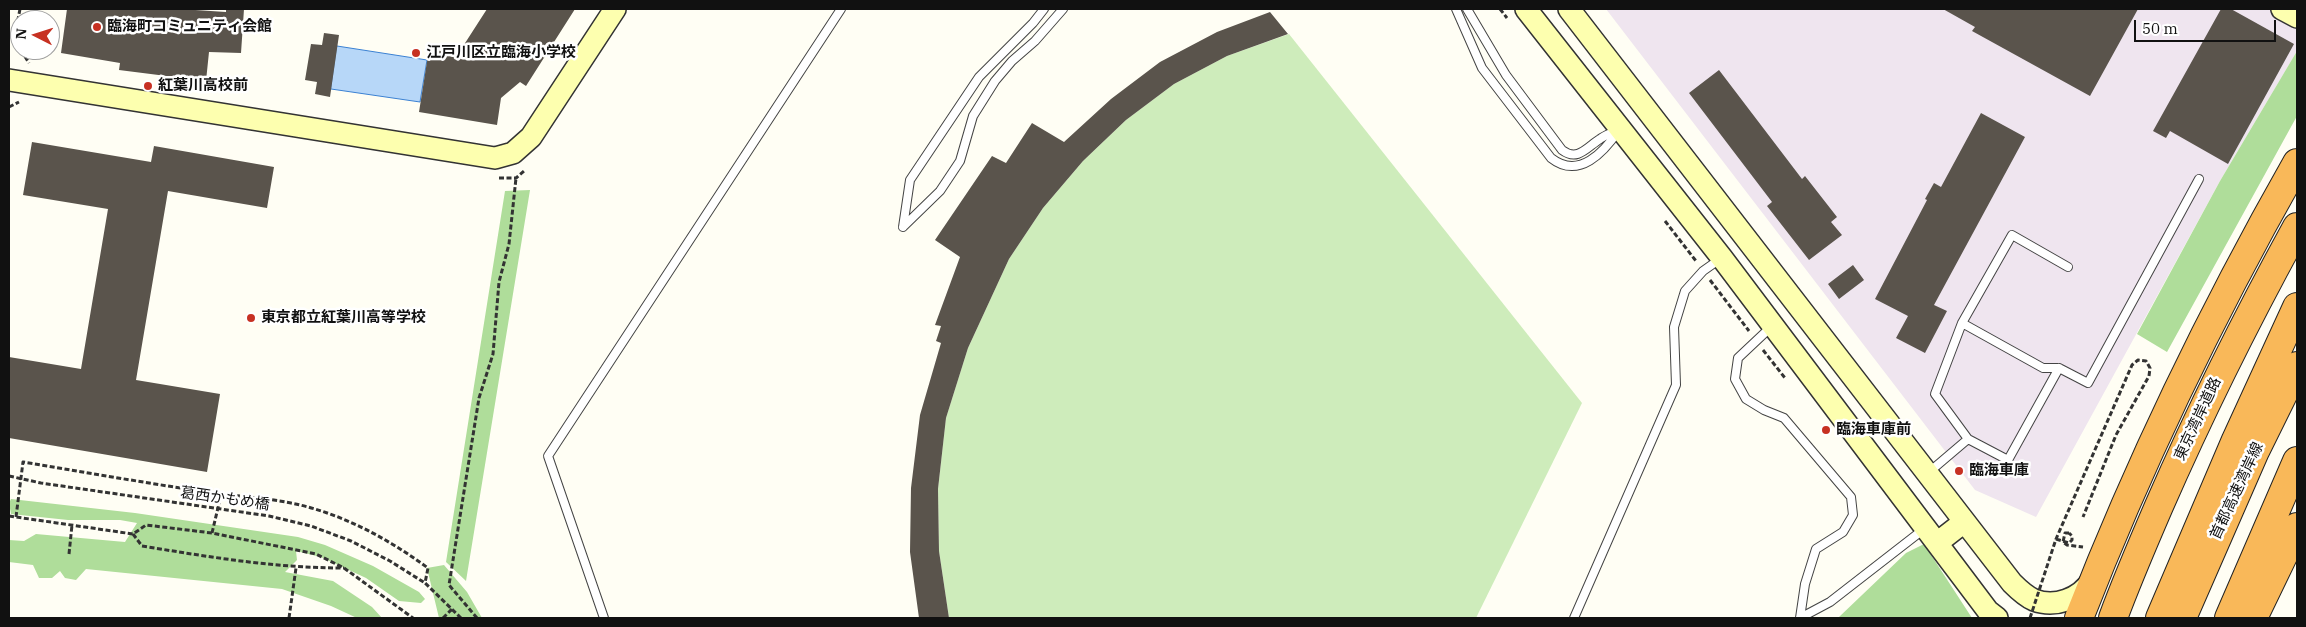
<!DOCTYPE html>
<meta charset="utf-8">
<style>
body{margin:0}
#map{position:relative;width:2306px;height:627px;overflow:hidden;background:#fffef4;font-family:"IBM Plex Serif",serif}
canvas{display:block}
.frame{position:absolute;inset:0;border:10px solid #111;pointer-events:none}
.north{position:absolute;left:10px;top:10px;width:50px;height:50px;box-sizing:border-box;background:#fff;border:1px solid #a0a0a0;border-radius:50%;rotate:275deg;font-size:14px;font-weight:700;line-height:20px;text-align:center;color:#111}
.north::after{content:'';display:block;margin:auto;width:18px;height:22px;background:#c73122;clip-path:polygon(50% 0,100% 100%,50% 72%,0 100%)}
.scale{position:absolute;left:2134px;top:20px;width:142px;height:22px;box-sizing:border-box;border:2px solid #111;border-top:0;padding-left:6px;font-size:15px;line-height:18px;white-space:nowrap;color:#111;-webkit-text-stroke:4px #fff;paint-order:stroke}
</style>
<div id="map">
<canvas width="2306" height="627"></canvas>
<div class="frame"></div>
<div class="north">N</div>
<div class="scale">50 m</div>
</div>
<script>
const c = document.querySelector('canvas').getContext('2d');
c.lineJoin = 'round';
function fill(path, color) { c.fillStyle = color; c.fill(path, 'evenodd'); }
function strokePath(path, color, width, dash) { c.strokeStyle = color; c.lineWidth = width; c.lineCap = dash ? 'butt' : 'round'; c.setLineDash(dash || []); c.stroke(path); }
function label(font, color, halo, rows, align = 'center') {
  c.font = font + ' "IBM Plex Serif","Noto Sans JP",serif'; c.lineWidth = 5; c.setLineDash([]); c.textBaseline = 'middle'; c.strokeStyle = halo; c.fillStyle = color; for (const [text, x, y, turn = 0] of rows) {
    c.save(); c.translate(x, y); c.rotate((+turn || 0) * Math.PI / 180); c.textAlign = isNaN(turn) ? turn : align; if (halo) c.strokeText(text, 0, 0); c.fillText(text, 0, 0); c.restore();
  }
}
const industrial = new Path2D(`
 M1606,9H2297V51L2220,181L2036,517L1975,490Z`);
const green = new Path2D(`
 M1289,34L1582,403L1476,618H949L939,551L938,489L946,418L968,348L1009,259L1043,208L1083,161L1126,120L1174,84L1227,56Z`);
const forest = new Path2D(`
 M2297,51V116L2167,352L2137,334L2220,181Z
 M530,190L466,581L446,562L505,191Z
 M11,499L135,513L298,537L325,545L373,566L419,592L425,599L421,603L399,601L366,578L321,557L296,551L297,560L285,572L333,581L372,607L382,618H357L331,606L282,589L86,569L76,580L65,578L60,571L52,578H39L33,565L9,562V540L24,541L36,534L125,542L137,523L120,520H68L11,514L9,503Z
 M1924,544L1972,618L1839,617L1906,553Z
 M444,565L467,592L482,618H439L427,568Z`);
const water = new Path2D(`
 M337,46L427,60L420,102L331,89Z`);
const building = new Path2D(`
 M67,9H180L226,12V9H244L241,53L209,52L206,81L119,70L120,63L61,53Z
 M487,9H575L526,86L520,82L501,98L497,125L419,112L429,49L458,54Z
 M1943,9H2138L2090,96L1972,31L1975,27Z
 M2221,9H2231L2294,44L2228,164L2170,131L2166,138L2153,131Z
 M1270,12L1288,34L1227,56L1174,84L1126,120L1083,161L1043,208L1009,259L968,348L946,418L938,489L939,551L949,618H919L910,552L911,488L920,415L941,343L936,341L941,326L935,325L960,257L935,240L992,156L1006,163L1032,123L1064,142L1111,99L1160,62L1217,32Z
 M324,33L339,35L330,97L315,94L317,82L305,80L311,44L322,45Z
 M1719,70L1802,179L1805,176L1837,217L1831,222L1842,235L1809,260L1767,206L1772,202L1689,93Z
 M1981,113L2025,137L1934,305L1947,311L1925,353L1896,338L1908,316L1875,299L1927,200L1925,199L1934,183L1941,187Z
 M32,142L151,162L154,146L274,167L267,208L168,191L136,380L220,394L207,472L9,438V357L81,369L108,209L23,195Z
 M1853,265L1864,280L1839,299L1828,284Z`);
const path = new Path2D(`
 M20,9L14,40L20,49
 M1500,9L1507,18
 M21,50L29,63
 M9,107L19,102
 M499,178H516L524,171
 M1665,221L1696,261
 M1710,280L1749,331
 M1763,350L1785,378
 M9,516L133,534L146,525L212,533L316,554L344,568L413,618
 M16,517L23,462C82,472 141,482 200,491C230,496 261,497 291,503C341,513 387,538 428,568L425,583L461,618
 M212,533L221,495
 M2069,533H2065L2063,542L2067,545L2083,547
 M133,534L142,546C210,557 274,568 344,568
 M69,554L72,525
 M289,618L296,568
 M443,618L452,609
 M477,618L449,585L479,398L493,354L499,282L509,244L516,178`);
const lane = new Path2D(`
 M1456,9L1482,68L1551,158C1579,180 1604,152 1619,130
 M1467,9L1506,75L1562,150C1578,162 1587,147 1600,139C1605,135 1612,133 1618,130
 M903,227L940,191L960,161L973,116L995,81L1012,61L1035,41L1063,9
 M903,227L910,180L979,77L1033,23L1044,9
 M1962,323L2012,235L2068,267
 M1772,326L1738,358L1735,379L1746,399L1764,410L1784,418L1851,497L1853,515L1843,532L1816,549L1805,584L1800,618
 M2059,368H2043L1962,323L1935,394L1968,439L2008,460L2059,368L2088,383L2199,179
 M1928,473L1968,439
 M604,618L548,456L841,9
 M1574,618L1676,385L1674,327L1685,291L1703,271L1720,259
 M1800,618L1830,602L1924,529`);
const secondary = new Path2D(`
 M1526,9L1722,258L1988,611L1997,618
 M1569,9L2012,583C2018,589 2025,596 2034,600C2055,608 2080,599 2092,580
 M2282,9L2297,17
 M9,80L495,158L513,153L531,137L615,9
 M1937,543L1964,522`);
const highway = new Path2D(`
 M2079,618C2140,461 2214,309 2297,163
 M2113,618C2127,580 2143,543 2159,506C2201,410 2247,318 2297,227
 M2160,618L2236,440L2297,307
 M2182,618L2255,451L2297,366
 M2229,618L2297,461
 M2253,618L2297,527`);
const pathBridge = new Path2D(`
 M9,476L41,483L269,516L311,526L351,541L390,561L425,583
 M2056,539L2069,543L2072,540V536L2069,533
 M2030,618L2056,539L2132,365L2138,360L2146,361L2150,368L2149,376L2116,435L2083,517`);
const markers = [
 [97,27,5,"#c73122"],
 [416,53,5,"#c73122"],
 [148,86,5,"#c73122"],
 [251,318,5,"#c73122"],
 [1826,430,5,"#c73122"],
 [1959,471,5,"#c73122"]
];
const poiNames = [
 ["臨海町コミュニティ会館",107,27],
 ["江戸川区立臨海小学校",426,53],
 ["紅葉川高校前",158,86],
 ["東京都立紅葉川高等学校",261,318],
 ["臨海車庫前",1836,430],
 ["臨海車庫",1969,471]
];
const streetNames = [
 ["東京湾岸道路",2198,419,-65],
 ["首都高速湾岸線",2237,491,-65],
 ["葛西かもめ橋",225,499,8]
];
fill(industrial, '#efe5ef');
fill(green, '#ceecbb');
fill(forest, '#afdd9a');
fill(water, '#b7d7f8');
strokePath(water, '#3b81d2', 1);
fill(building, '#5a544c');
strokePath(lane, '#444', 10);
strokePath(secondary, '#333', 24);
strokePath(highway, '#222', 30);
strokePath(path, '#333', 3, [5, 2.5]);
strokePath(lane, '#fff', 8);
strokePath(secondary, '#fdffaf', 21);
strokePath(highway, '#f9b859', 28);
strokePath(pathBridge, '#333', 3, [5, 2.5]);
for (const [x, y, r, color] of markers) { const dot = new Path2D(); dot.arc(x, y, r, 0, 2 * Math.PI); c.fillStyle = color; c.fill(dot); strokePath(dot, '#fff', 2); }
label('bold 15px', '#111', '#fff', poiNames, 'left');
label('15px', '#111', '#fff', streetNames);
</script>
